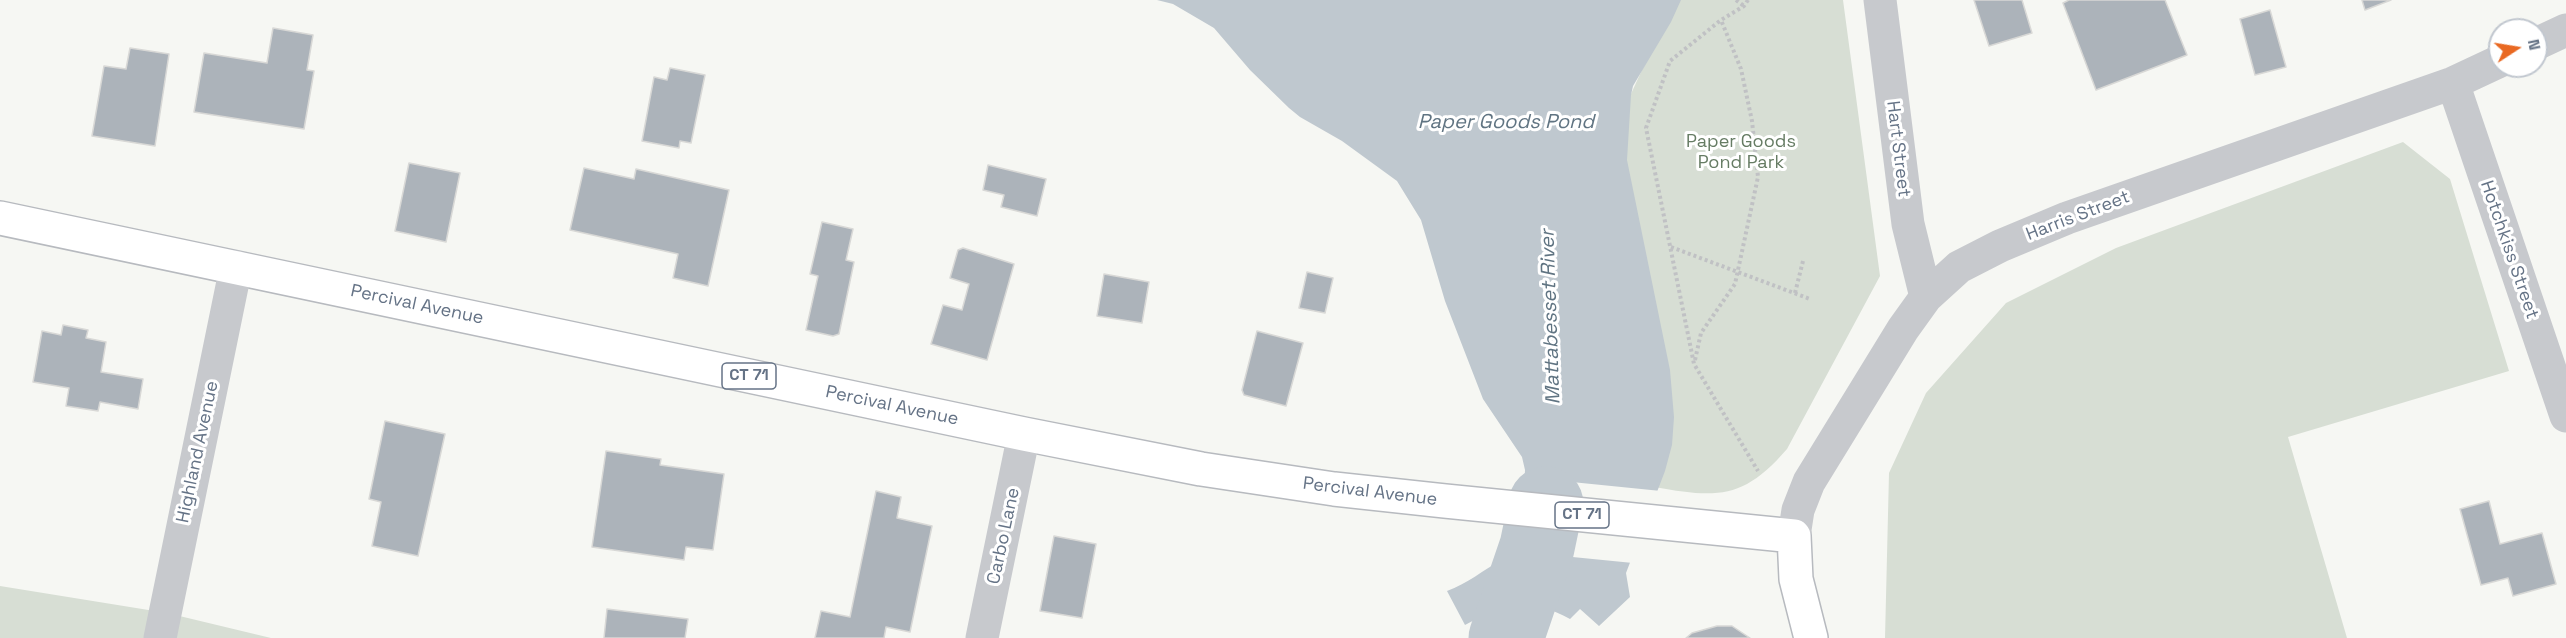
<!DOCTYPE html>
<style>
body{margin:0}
#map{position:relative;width:2566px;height:638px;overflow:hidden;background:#f6f7f3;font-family:"Space Grotesk",sans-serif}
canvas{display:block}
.north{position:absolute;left:2488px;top:18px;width:60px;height:60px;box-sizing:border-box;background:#fff;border:2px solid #c1c7cf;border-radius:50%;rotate:78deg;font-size:16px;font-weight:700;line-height:24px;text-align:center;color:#657386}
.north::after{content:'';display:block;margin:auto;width:21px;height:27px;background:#e96922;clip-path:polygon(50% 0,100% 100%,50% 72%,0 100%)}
</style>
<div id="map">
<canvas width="2566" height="638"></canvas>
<div class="north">N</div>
</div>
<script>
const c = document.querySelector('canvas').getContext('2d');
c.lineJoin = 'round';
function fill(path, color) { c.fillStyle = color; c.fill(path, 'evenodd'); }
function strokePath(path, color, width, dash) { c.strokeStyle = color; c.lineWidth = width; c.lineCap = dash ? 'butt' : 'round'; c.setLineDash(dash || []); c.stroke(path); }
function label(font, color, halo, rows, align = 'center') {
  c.font = font + ' "Space Grotesk",sans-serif'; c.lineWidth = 6; c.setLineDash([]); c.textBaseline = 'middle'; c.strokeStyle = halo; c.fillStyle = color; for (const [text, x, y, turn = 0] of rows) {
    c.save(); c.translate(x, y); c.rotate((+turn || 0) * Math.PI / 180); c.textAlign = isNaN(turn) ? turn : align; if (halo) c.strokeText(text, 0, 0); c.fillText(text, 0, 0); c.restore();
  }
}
const green = new Path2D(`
 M1674,0H1843L1880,276L1787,449C1743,500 1717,498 1654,487L1614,131Z
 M2403,142L2450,179L2509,371L2288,437L2347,638H1885L1889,473L1926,393L2006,303L2116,248Z
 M0,586L167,613L271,638H0Z`);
const water = new Path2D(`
 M1157,0H1681L1671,22L1633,86L1631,95L1627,160L1670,370L1674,417L1672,445L1665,471L1626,573L1630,597L1599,626L1580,609L1570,619C1531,597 1503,604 1465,625L1447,591C1467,584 1483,570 1502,560L1524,493L1525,470L1522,457L1483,399L1445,301L1421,220L1397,181L1342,141L1300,117L1289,108L1250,70L1214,28L1173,4Z`);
const pier = new Path2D(`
 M1522,477L1661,491L1633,563L1502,550L1521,492Z`);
const river = new Path2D(`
 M1506,638L1537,547L1546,504`);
const building = new Path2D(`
 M1974,0H2022L2032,33L1989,46Z
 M2069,0H2165L2187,55L2096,90L2063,3Z
 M2362,0H2391L2365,10Z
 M2270,10L2286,67L2255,75L2240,19Z
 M273,28L313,35L307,70L314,71L304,129L194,112L204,53L267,63Z
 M130,48L169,54L155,146L92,136L104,66L126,69Z
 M670,68L705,75L691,143L680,141L679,148L642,141L654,77L667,80Z
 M409,163L460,173L446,242L395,231Z
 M988,165L1046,179L1037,216L1001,207L1004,195L983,190Z
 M584,168L634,179L636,169L729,190L708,286L673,278L678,254L570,230Z
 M822,222L853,229L846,260L854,262L839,334L833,336L806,330L818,276L810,274Z
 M963,248L1014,264L987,360L931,344L943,305L962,310L969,284L950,278L958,250Z
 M1307,272L1333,278L1325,313L1299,308Z
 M1104,274L1149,282L1142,323L1097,316Z
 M63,325L88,330L86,338L106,342L101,372L143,379L138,409L100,402L98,411L66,406L69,388L33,382L42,331L61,335Z
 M1257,331L1303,343L1286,406L1244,395L1242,390Z
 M385,421L445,434L418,556L372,546L381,502L369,499Z
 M606,451L661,459L660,465L724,474L713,550L686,547L684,560L592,547Z
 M876,491L901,497L897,518L932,526L910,632L886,627L884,638H815L821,611L850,617Z
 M2489,501L2500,544L2542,533L2556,584L2513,596L2508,578L2481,585L2460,509Z
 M1054,536L1096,544L1082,618L1040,611Z
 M607,609L688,619L685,638H604Z
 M1717,626H1732L1750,638H1686L1692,633Z`);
const path = new Path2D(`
 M1736,0L1744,6
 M1748,0L1744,6L1721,20L1670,61L1646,128L1694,364L1758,471
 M1671,247L1810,299
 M1795,293L1803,261
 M1695,360L1701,333L1735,284L1758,177L1752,121L1741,69L1721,20`);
const street = new Path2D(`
 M1880,0L1908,224L1926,297
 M2536,44L2566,30
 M2453,83L2566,416
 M1794,536L1798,510L1809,482L1903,329L1926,297L1959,267L2000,246L2067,218L2453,83L2500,61
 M160,638L236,267
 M982,638L1024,434`);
const primary = new Path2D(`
 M0,218L1024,434L1201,469L1334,489L1445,501L1794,536L1796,579L1811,638`);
const shields = [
 [749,376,54],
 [1582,515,54]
];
const shieldNames = [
 ["CT 71",749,376],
 ["CT 71",1582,515]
];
const parkNames = [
 ["Paper Goods",1741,142],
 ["Pond Park",1741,163]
];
const streetNames = [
 ["Hart Street",1898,149,83],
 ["Harris Street",2078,216,-21],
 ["Hotchkiss Street",2509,250,71],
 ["Percival Avenue",417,305,12],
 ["Percival Avenue",892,406,12],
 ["Highland Avenue",198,452,-78],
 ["Percival Avenue",1370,492,7],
 ["Carbo Lane",1004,536,-78]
];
const waterNames = [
 ["Paper Goods Pond",1506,123],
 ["Mattabesset River",1551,317,-92]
];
fill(green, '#d7ded4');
fill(water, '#bfc8cf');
fill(pier, '#f6f7f3');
strokePath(river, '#bfc8cf', 75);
fill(building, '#acb3ba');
strokePath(building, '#d8d8d6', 1.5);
strokePath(primary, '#b7babf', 36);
strokePath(path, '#c0c1c4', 4, [3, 3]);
strokePath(street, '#c7c9cd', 33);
strokePath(primary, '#fff', 33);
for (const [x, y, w] of shields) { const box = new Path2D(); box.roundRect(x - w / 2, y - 13, w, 26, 4.5); c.fillStyle = '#fff'; c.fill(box); strokePath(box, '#657386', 1.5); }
label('bold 16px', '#657386', null, shieldNames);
label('18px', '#667c64', '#fff', parkNames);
label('18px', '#657386', '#fff', streetNames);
label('italic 20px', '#607482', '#fff', waterNames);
</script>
